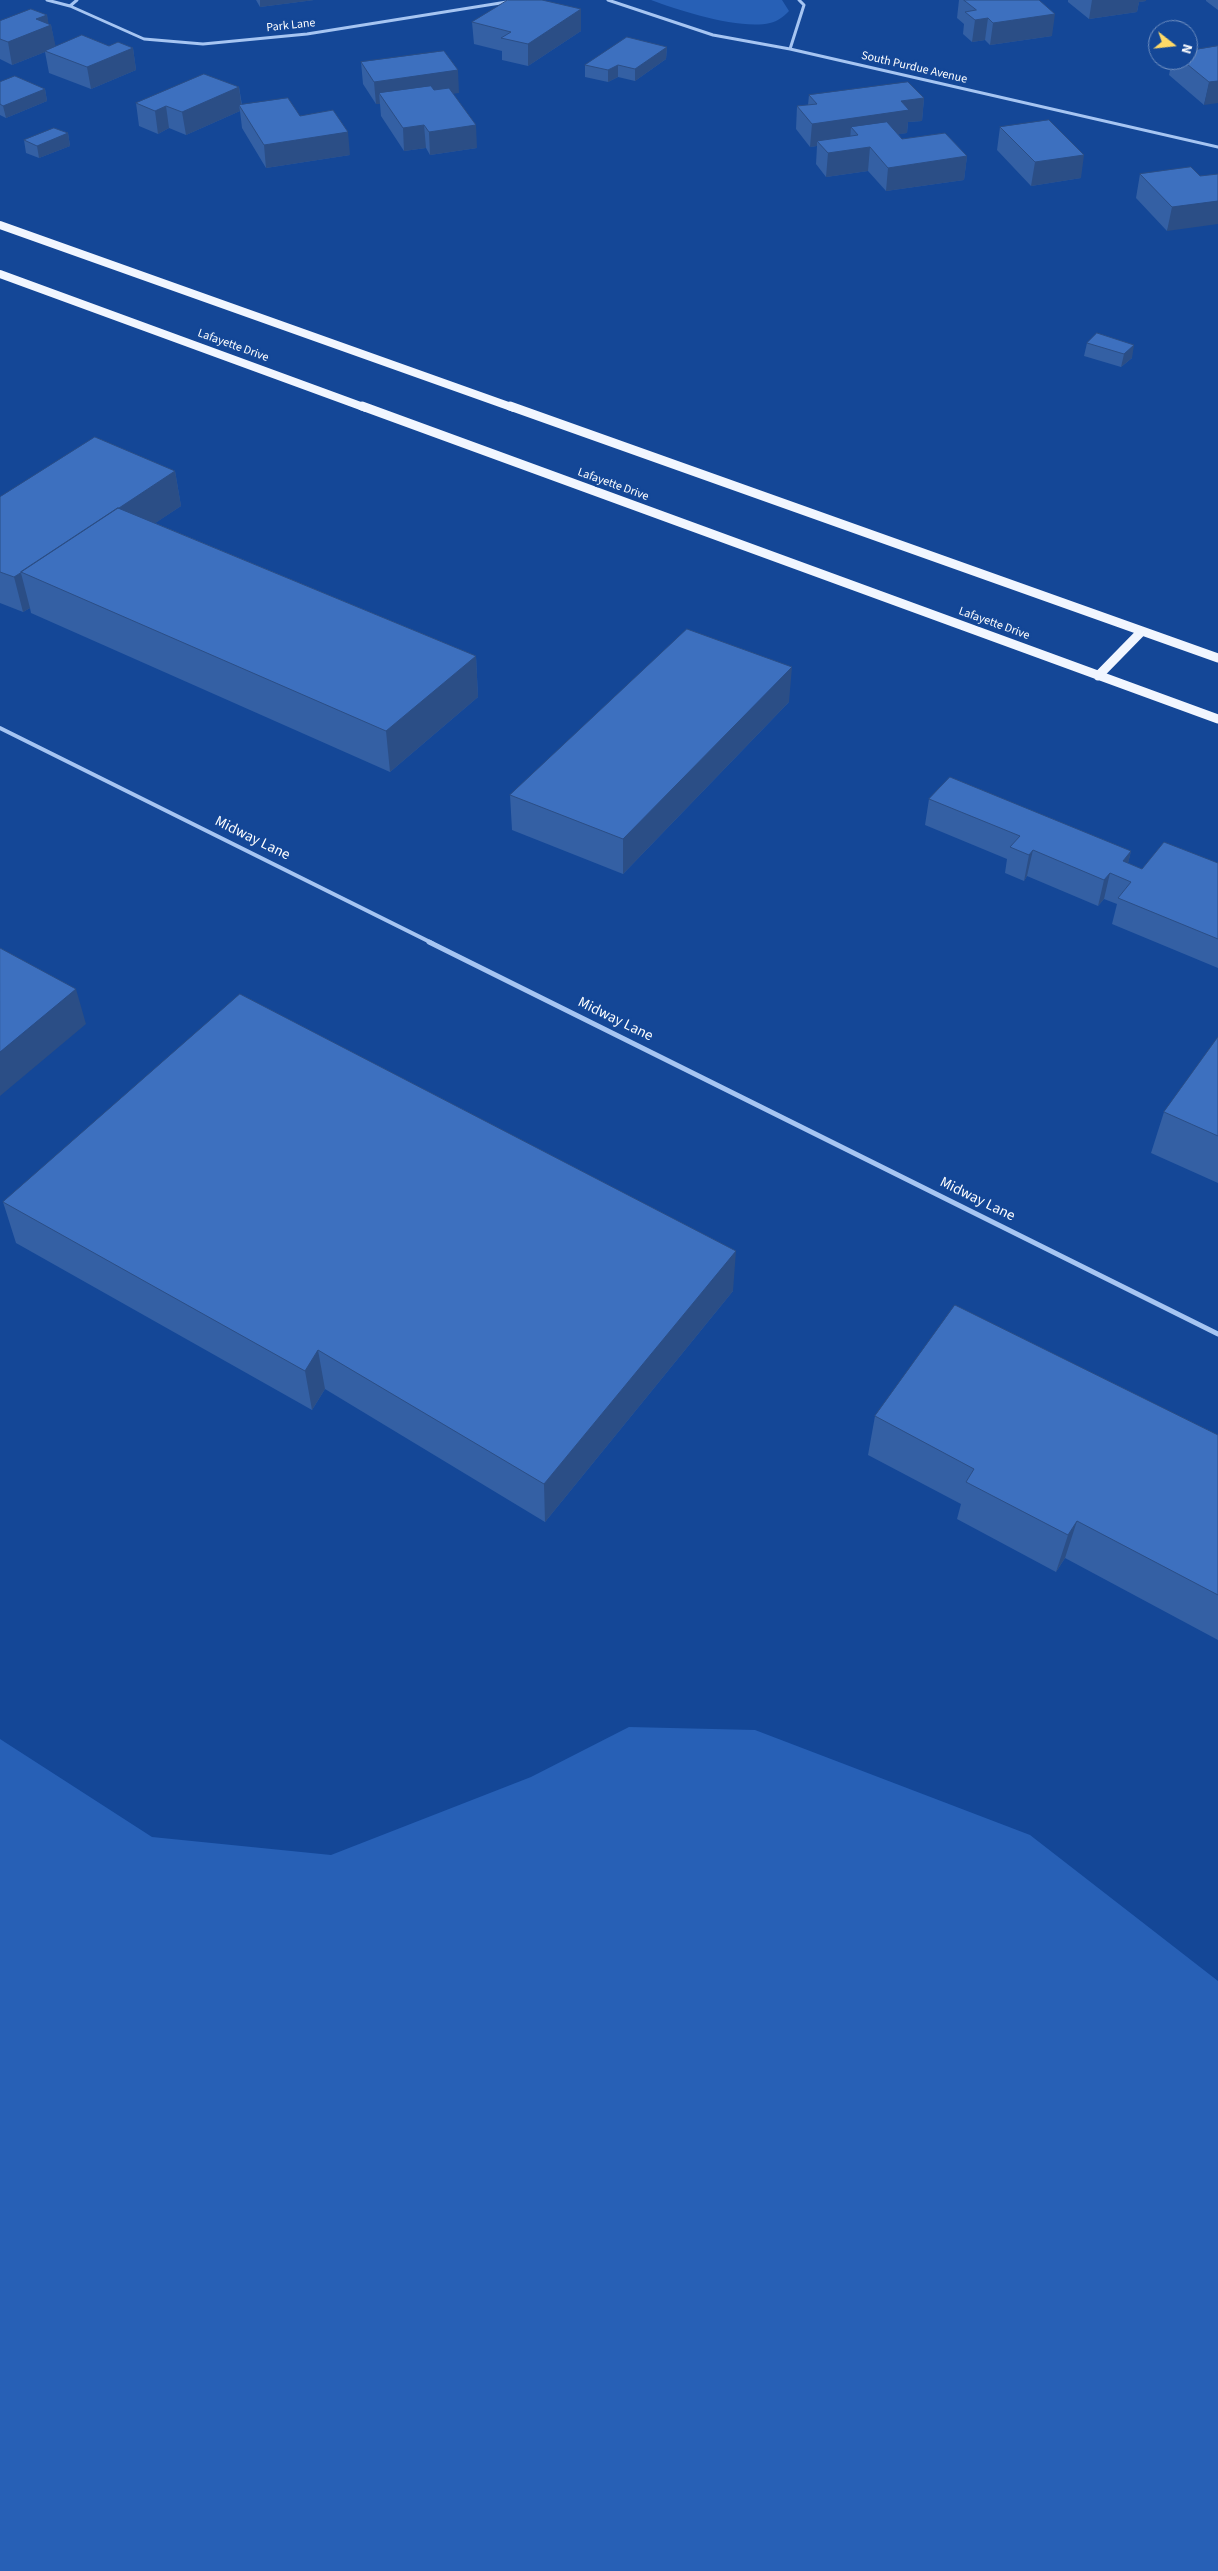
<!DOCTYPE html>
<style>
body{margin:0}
#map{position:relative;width:1218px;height:2571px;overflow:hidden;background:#144797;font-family:"Source Sans 3",sans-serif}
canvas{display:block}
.north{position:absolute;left:1148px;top:20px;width:50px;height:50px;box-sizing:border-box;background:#144797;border:1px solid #7291c1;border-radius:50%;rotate:106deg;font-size:14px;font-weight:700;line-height:20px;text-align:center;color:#fff}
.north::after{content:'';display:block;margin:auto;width:18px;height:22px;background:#ffda67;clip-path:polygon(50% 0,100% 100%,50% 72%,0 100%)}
</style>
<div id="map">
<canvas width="1218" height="2571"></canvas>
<div class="north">N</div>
</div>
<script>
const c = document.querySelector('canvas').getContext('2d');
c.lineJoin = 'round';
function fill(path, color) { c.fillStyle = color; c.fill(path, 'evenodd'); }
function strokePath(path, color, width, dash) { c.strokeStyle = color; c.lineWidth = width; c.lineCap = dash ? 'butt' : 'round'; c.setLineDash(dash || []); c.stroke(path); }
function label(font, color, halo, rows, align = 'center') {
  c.font = font + ' "Source Sans 3",sans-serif'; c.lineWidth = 5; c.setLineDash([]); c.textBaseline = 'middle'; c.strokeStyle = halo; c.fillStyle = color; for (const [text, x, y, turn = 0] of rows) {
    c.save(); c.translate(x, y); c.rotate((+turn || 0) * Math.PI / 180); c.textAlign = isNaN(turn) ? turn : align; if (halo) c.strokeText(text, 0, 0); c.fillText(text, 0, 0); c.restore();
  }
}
const green = new Path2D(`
 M651,0H782L789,11C783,17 778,21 770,23C740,30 680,11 651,0Z
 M629,1727L755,1730L1030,1835L1218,1981V2571H0V1739L152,1837L331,1855L531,1777Z`);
const minorFar2 = new Path2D(`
 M47,0L70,6L77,0
 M608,0L713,35L790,49L1218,147
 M70,6L144,39L203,44L307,34L519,0
 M790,49L804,5L799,0`);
const minorFar1 = new Path2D(`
 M0,728L432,943`);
const minor = new Path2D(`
 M429,942L1218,1334`);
const primaryFar1 = new Path2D(`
 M0,225L514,408
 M0,274L366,408`);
const primary = new Path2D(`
 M362,406L1218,719
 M510,406L1218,658
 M1098,676L1142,631`);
const wall = new Path2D(`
 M256,0H314L260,7Z
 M959,0H1039L1052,36L990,45L985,40L972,42L963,34L964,24L957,18Z
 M1068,0H1146V1L1139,2L1137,12L1089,19L1068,2Z
 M1206,0H1218V10L1206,1Z
 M581,9V31L528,66L502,60V51L474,44L472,22Z
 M47,15L48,24L51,25L55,46H109L133,48L136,70L91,89L49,73L45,52L12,65L0,59V21Z
 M1218,46L1204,105L1169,75L1172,60H1188Z
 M667,47L666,59L635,81L618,77L608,82L585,77V65Z
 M361,62L459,93H453L477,148L430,155L426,148L404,151L381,116L380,104H376L363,84Z
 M0,82L45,89L47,101L6,118L0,115Z
 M239,87L242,105L300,116L350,155L266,168L242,128L240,111L186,135L169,128L158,134L139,126L136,103Z
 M809,95L924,98L922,121L908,122L907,133L898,134L902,139L967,156L964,180L886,191L868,171L826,177L816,164L817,146L810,147L796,129L797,106L808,105Z
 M1000,127L1081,178L1031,186L997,150Z
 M68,133L70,146L39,158L26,153L24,140Z
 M1191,167L1167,231L1136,198L1140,174Z
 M1097,333L1132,358L1121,367L1084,356L1087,343Z
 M175,471L181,506L155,523L476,656L478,697L390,772L31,613L30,608L23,612L0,603V497Z
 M789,702L623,874L512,830L510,795Z
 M929,799L1131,851L1128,863L1142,869L1218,863V968L1112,924L1117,904L1104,899L1098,906L1027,876L1024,881L1005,873L1007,859L925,825Z
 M1218,1037V1183L1151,1153L1164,1112Z
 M3,1202L733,1291L545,1522L325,1389L312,1410L16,1243Z
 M875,1416L1218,1435V1640L1065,1558L1056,1572L957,1519L961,1504L868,1455Z`);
const shadedWall = new Path2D(`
 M260,0H314L260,7Z
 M1092,0H1146V1L1139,2L1137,12L1089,19Z
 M581,9V31L528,66V44Z
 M1055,14L1052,36L990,45L993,23Z
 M47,15L49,26L51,25L56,48L45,51V52L12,65L8,42L36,19Z
 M988,18L985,40L972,42L975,20Z
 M667,47L666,59L635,81V69Z
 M133,48L136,70L91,89L87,67Z
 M618,65V77L608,82V70Z
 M458,70L459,93L386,103L379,93L380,104H376L374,82Z
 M1218,81V103L1204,105L1209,82Z
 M239,87L242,110L239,105L240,111L186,135L182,112Z
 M45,89L47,101L6,118L3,106Z
 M924,98L922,121L908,122L907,133L858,140V135L851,127L850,141H817V146L810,147L812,124L901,101Z
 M166,106L169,128L158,134L155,111Z
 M424,125L426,148L404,151L403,128Z
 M476,125L477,148L430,155L429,132Z
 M348,132L350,155L266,168L264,145Z
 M68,133L70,146L39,158L37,146Z
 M870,147L868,171L826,177L828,153Z
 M1084,155L1081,178L1031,186L1035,162Z
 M967,156L964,180L886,191L888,168Z
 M1218,201V224L1167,231L1172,207Z
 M1134,345L1132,358L1121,367L1124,354Z
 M175,471L181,506L58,588L22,572Z
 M21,573L30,608L23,612L14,577Z
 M476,656L478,697L390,772L386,731Z
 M792,667L789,702L623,874V839Z
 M1033,850L1027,876L1024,881L1029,855Z
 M1131,851L1125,876L1123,861Z
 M1110,873L1104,899L1098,906L1104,880Z
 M76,989L86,1024L0,1096V1052Z
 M736,1251L733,1291L545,1522L544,1484Z
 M318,1350L325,1389L312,1410L305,1371Z
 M1077,1521L1065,1558L1056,1572L1068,1535Z`);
const building = new Path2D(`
 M508,0H542L581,9L528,44L501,38L511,32L472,22Z
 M964,0H1039L1055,14L993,23L988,18L975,20L965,12L976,10Z
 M31,9L47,15L36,19L51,25L8,42L0,39V21Z
 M82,35L109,46L118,42L133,48L87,67L45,51Z
 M627,37L667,47L635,69L618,65L608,70L585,65Z
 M1218,46V81L1209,82L1182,60H1188V51Z
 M444,51L458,70L374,82L361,62Z
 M204,74L239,87L182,112L166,106L155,111L136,103Z
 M15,76L45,89L3,106L0,104V82Z
 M908,82L924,98L901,101L909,110L812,124L797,106L817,104L809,95Z
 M431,86L434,90L449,88L476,125L429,132L424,125L403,128L379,93Z
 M288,98L300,116L333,110L348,132L264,145L239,105Z
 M1049,120L1084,155L1035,162L1000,127Z
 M887,122L902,139L945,133L967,156L888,168L870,147L828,153L817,141L858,135L851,127Z
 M54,128L68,133L37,146L24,140Z
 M1191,167L1200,176L1218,174V201L1172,207L1140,174Z
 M1097,333L1134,345L1124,354L1087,343Z
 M95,437L175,471L119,508H118L21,572H22L14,577L0,572V497Z
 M118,508L476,656L386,731L21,572Z
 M687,629L792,667L623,839L510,795Z
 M950,777L1131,851L1123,861L1142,869L1164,842L1218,863V939L1118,898L1131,882L1110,873L1104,880L1033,850L1029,855L1010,847L1020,836L929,799Z
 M0,948L76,989L0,1052Z
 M240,994L736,1251L544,1484L318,1350L305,1371L3,1202Z
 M1218,1037V1136L1164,1112Z
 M955,1305L1218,1435V1595L1077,1521L1068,1535L966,1482L974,1469L875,1416Z`);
const farStreetnames = [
 ["Park Lane",291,26,-6],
 ["South Purdue Avenue",914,68,13],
 ["Lafayette Drive",233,346,20],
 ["Lafayette Drive",613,485,20],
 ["Lafayette Drive",994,624,20]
];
const streetNames = [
 ["Midway Lane",252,839,26],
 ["Midway Lane",615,1020,26],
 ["Midway Lane",977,1200,26]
];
fill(green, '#2760b6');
strokePath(minorFar2, '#a6c5f2', 3);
strokePath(minorFar1, '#a6c5f2', 4);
strokePath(minor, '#a6c5f2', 5);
strokePath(primaryFar1, '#f1f6ff', 8);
strokePath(primary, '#f1f6ff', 9);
fill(wall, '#3460a4');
fill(shadedWall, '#2b4e86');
fill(building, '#3d70bf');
strokePath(building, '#2b4e86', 1);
label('12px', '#fff', '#144797', farStreetnames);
label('15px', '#fff', '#144797', streetNames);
</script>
